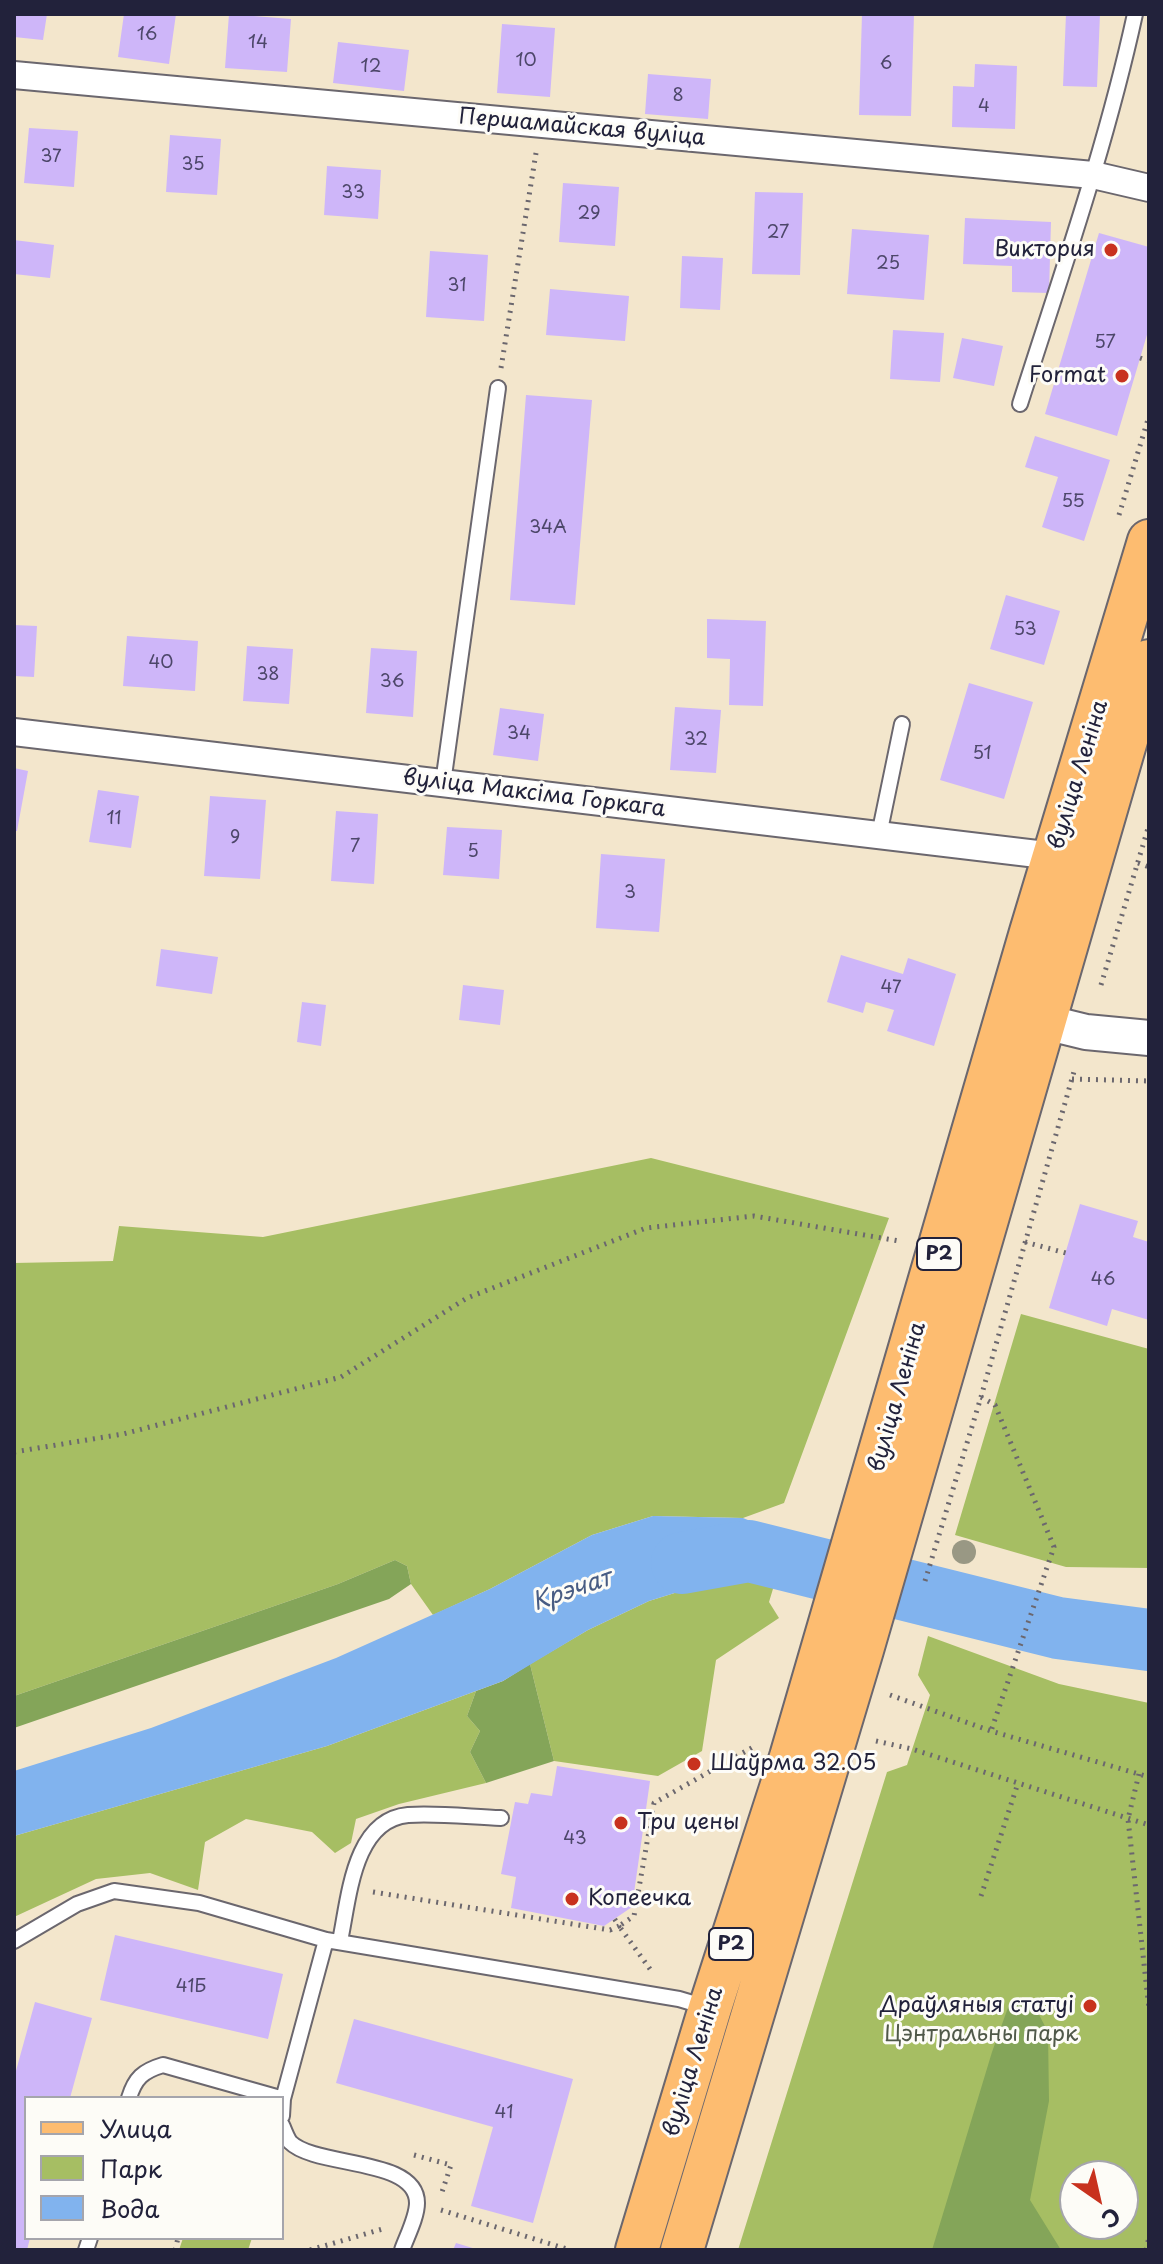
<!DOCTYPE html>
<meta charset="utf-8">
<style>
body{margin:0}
#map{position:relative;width:1163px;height:2264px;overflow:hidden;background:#f3e6cc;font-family:"Playpen Sans",sans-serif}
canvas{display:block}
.frame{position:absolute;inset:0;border:16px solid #22223b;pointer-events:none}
.legend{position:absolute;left:24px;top:2096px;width:260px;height:144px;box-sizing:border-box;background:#fdfcf7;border:2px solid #a5a5ac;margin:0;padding:10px 14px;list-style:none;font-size:24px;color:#22223b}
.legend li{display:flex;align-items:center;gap:16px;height:40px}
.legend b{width:40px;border:2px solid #a5a5ac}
.north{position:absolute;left:1059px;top:2160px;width:80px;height:80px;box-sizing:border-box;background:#fdfcf7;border:2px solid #a5a5ac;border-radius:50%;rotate:146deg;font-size:22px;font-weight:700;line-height:32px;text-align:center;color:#22223b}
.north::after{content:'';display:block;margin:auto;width:28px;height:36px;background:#c8321e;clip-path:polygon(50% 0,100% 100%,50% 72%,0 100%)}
</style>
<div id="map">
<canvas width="1163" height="2264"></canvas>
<div class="frame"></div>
<ul class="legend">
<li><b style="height:10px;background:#fdbc70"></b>Улица</li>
<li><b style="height:22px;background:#a6be63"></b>Парк</li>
<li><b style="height:22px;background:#81b3ee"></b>Вода</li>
</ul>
<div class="north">С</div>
</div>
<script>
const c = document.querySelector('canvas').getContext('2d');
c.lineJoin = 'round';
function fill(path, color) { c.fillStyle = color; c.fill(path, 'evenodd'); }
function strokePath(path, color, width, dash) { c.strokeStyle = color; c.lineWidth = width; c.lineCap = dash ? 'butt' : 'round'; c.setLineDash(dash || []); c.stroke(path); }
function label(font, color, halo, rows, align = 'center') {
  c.font = font + ' "Playpen Sans",sans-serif'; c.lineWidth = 6; c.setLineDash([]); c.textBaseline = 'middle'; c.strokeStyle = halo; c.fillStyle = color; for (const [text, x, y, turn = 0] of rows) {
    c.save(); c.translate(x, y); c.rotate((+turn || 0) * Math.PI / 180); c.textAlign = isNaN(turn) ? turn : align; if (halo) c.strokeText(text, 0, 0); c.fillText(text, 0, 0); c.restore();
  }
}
const green = new Path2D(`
 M651,1158L889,1218L784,1503L743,1518L653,1516L592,1535L490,1589L433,1615L411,1584L407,1566L395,1560L338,1584L14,1696V1263L113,1261L119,1226L263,1237Z
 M1021,1314L1149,1349V1568L1066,1567L955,1535Z
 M758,1567L779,1569L769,1602L779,1618L716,1660L702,1751L658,1776L554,1761L530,1664L588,1630L649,1601Z
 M928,1636L1059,1684L1149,1703V2250H738L887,1772L907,1765L930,1695L918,1675ZM1075,2176H1123V2224H1075Z
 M476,1691L467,1716L480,1731L470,1752L486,1783L399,1804L356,1819L351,1843L335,1853L312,1832L246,1819L205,1842L198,1890L150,1873L96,1879L14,1917V1836L327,1746Z
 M183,2238H252L248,2250H179Z`);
const forest = new Path2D(`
 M395,1560L407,1566L411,1584L389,1599L14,1728V1696L338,1584Z
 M530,1664L554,1761L486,1783L470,1752L480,1731L467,1716L476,1691L503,1681Z
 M1010,2002L1033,2003L1048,2032L1049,2101L1030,2200L1061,2250H932L992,2052Z`);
const water = new Path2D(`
 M653,1516L743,1518L760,1525L768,1544L758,1567L649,1601L588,1630L503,1681L327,1746L14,1836V1771L151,1728L336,1658L490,1589L592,1535Z`);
const river = new Path2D(`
 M682,1563L749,1551L1058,1628L1149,1640`);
const building = new Path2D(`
 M14,14H47L43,40L14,37Z
 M124,14H176L169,64L118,57Z
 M229,14L291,19L287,72L225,68Z
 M862,14H914L911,116L859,115Z
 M1066,14H1100L1097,87L1063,86Z
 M502,24L555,28L550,97L497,93Z
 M338,42L409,50L404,91L333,83Z
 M975,64L1017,66L1015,129L952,127L953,86L974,87Z
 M648,74L711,79L708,119L645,114Z
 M29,128L78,131L74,187L24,183Z
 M170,135L221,139L217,195L166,192Z
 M327,166L381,170L378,219L324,215Z
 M563,183L619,187L615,246L559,242Z
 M755,192L803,193L800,275L752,274Z
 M965,218L1051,222L1049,293L1012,292V266L963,264Z
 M852,229L929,235L924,300L847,294Z
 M1099,233L1149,247V328L1117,436L1045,414Z
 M14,240L54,245L50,278L14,274Z
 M430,251L488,255L484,321L426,317Z
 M682,256L723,258L720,310L680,308Z
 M550,289L629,296L625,341L546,335Z
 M893,330L944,333L940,382L890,379Z
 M962,338L1003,346L994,386L953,378Z
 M526,395L592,400L575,605L510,600Z
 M1035,436L1110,460L1084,541L1042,527L1058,477L1025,467Z
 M1006,595L1060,611L1044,665L990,649Z
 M707,619L766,621L763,706L729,705L730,659L707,658Z
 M14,625L37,626L34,677L14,676Z
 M127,636L198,641L195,691L123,686Z
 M247,646L293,649L289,704L243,701Z
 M371,648L417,651L413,717L366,713Z
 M969,683L1033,702L1004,799L940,780Z
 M675,707L721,710L716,773L670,770Z
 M500,708L544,714L538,761L493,755Z
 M14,768L28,771L17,831H14Z
 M98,790L139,796L131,848L89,842Z
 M210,796L266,800L260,879L204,876Z
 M336,811L378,814L374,884L331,881Z
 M447,827L502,830L499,879L443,875Z
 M601,854L665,859L659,932L596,928Z
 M161,949L218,957L212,994L156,986Z
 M841,955L903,974L908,958L956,974L934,1046L887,1031L894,1010L866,1002L863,1013L827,1002Z
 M463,985L504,990L500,1025L459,1020Z
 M302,1002L326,1005L321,1046L297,1042Z
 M1080,1204L1138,1221L1133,1237L1149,1242V1320L1112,1309L1107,1326L1049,1308Z
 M557,1766L650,1781L632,1907L604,1926L511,1908L516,1877L501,1874L515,1802L528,1804L531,1793L552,1796Z
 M115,1935L283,1974L268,2039L100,2000Z
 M35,2002L92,2018L70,2098H26V2238H30L27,2250H14V2078Z
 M354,2019L573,2079L533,2223L471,2206L493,2127L336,2083Z
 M456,2243L476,2249V2250H453Z`);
const path = new Path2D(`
 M1140,358L1149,361
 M501,368L536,153
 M1119,515L1149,416
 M1138,863L1149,867
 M1101,985L1149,825
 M1072,1079L1149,1081
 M1025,1242L1066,1253
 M981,1397L995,1405L1054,1547L991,1731
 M14,1452L123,1434L341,1377L467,1298L646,1228L754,1216L899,1241
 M925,1581L981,1397L1075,1068
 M890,1695L991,1731L1149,1777
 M876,1741L912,1749L1149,1825
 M1139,1774L1128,1819L1149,2009
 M373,1892L610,1930L619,1926L614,1918
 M981,1896L1018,1783
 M650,1969L619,1926L634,1916L654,1803L755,1746
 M414,2155L451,2165L441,2195
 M441,2210L570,2250
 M175,2250L178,2238
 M310,2250L386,2228
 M1146,2250L1149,2237`);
const service = new Path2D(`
 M1020,404C1061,275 1106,147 1135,14
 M443,783L498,388
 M879,835L902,724
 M14,1941L77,1904L114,1891L199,1903L326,1940L679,1999L706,2007
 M340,1941C349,1899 353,1820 408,1815C438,1813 471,1817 501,1818
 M129,2098C135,2078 143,2071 163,2065L280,2098
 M282,2116L283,2099L326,1940
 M282,2125C284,2130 287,2138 290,2142C316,2168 417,2157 417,2203C417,2217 407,2236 402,2250
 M86,2250L90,2238`);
const minor = new Path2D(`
 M14,75L1093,175L1149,188
 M14,732L1054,856`);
const tertiary = new Path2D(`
 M1045,1022L1086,1032L1149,1038`);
const primary = new Path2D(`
 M637,2250L710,2008L791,1757L1031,932L1149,541
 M682,2250L862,1650L1149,661`);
const trees = [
 [964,1552]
];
const markers = [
 [1111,250,8,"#c8321e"],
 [1122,376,8,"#c8321e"],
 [694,1764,8,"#c8321e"],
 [621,1823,8,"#c8321e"],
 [572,1899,8,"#c8321e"],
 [1090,2006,8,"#c8321e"]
];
const numberNames = [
 ["16",147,35],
 ["14",258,43],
 ["10",526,61],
 ["6",886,64],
 ["12",371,67],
 ["8",678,96],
 ["4",984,107],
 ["37",51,157],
 ["35",193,165],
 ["33",353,193],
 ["29",589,214],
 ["27",778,233],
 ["25",888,264],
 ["31",457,286],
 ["57",1105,343],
 ["55",1073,502],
 ["34А",548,528],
 ["53",1025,630],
 ["40",161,663],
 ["38",268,675],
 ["36",392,682],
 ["34",519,734],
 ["32",696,740],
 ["51",982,754],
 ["11",114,819],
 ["9",235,838],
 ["7",355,847],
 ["5",473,852],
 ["3",630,893],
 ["47",891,988],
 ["46",1103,1280],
 ["43",575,1839],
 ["41Б",191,1987],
 ["41",504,2113]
];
const shields = [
 [939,1254,44],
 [731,1944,44]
];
const shieldNames = [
 ["Р2",939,1254],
 ["Р2",731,1944]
];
const streetNames = [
 ["Першамайская вуліца",582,128,5],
 ["вуліца Леніна",1079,775,-73],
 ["вуліца Максіма Горкага",534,794,7],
 ["вуліца Леніна",898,1397,-74],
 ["вуліца Леніна",694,2062,-73]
];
const poiNames = [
 ["Виктория",1095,250],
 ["Format",1106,376],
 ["Шаўрма 32.05",710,1764,"left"],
 ["Три цены",637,1823,"left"],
 ["Копеечка",588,1899,"left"],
 ["Драўляныя статуі",1074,2006]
];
const parkNames = [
 ["Цэнтральны парк",981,2035]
];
const waterNames = [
 ["Крэчат",572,1591,-19]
];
fill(green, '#a6be63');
fill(forest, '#84a559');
fill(water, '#81b3ee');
strokePath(river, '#81b3ee', 62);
fill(building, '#ceb6f9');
strokePath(service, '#6b676e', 18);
strokePath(minor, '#6b676e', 30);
strokePath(tertiary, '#6b676e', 38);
strokePath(primary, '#6b676e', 46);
strokePath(path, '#6b676e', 5, [2, 6]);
strokePath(service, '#fff', 14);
strokePath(minor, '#fff', 26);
strokePath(tertiary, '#fff', 34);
strokePath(primary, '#fdbc70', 42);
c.fillStyle = '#999884';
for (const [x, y] of trees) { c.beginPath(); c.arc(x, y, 12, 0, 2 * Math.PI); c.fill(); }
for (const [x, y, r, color] of markers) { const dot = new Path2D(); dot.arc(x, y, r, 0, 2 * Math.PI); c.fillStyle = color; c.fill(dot); strokePath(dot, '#fdfcf7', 3); }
label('18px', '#4d476a', null, numberNames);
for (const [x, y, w] of shields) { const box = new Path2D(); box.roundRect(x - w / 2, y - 16, w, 32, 6); c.fillStyle = '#fdfcf7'; c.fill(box); strokePath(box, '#22223b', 2); }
label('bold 20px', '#22223b', null, shieldNames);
label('22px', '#22223b', '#fdfcf7', streetNames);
label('22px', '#22223b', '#fdfcf7', poiNames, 'right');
label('22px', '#505949', '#fdfcf7', parkNames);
label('italic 24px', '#485c83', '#fdfcf7', waterNames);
</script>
